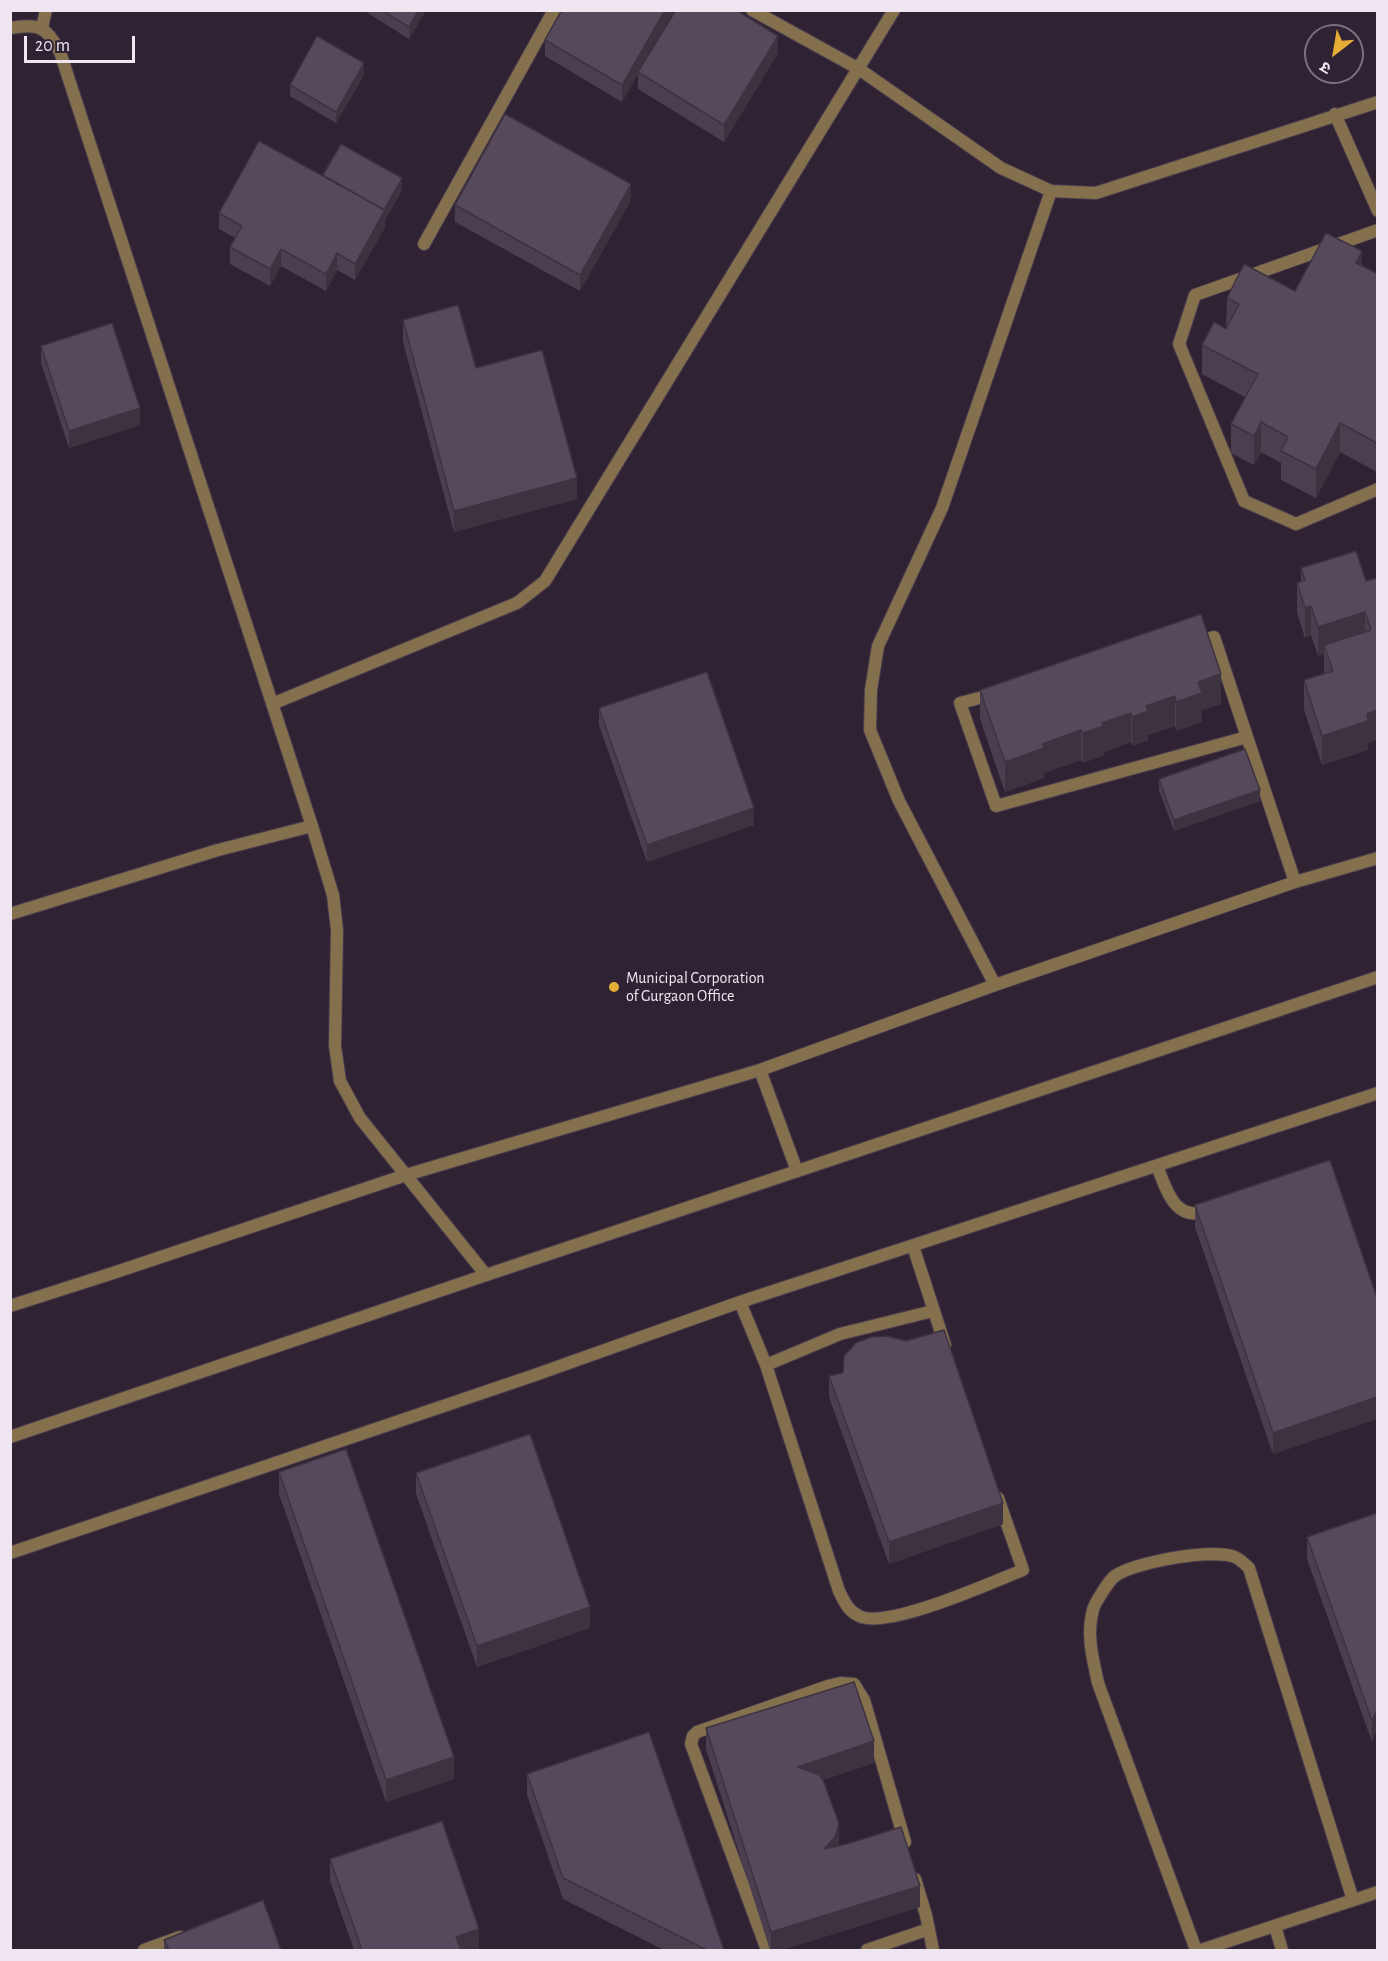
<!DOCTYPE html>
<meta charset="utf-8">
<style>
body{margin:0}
#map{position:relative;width:1388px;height:1961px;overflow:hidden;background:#2f2233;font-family:"Alegreya Sans","Noto Sans Devanagari",sans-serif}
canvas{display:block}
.frame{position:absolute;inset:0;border:12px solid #efe6f2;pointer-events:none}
.north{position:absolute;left:1304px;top:24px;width:60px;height:60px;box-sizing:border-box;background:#2f2233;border:2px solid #7c707f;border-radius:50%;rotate:211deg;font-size:16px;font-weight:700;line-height:24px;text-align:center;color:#efe6f2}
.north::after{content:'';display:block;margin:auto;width:21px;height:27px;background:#e5ad36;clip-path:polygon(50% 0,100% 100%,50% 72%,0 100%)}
.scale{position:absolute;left:24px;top:36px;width:111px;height:27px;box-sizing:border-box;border:3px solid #efe6f2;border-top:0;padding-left:8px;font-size:18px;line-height:21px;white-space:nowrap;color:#efe6f2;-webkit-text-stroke:4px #2f2233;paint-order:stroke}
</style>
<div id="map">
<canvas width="1388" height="1961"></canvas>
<div class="frame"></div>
<div class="north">उ</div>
<div class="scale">20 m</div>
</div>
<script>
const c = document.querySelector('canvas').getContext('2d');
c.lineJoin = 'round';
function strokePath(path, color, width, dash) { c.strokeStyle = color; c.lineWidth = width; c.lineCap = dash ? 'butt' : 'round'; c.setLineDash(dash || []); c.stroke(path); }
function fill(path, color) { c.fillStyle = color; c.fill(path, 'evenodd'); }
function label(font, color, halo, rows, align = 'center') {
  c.font = font + ' "Alegreya Sans",sans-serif'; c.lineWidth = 6; c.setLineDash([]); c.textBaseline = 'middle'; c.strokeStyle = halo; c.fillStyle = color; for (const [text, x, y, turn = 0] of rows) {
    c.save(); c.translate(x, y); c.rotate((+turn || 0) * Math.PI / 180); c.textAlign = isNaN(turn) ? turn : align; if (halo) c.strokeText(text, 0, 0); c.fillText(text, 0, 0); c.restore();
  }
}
const service = new Path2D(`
 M1157,1166C1167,1191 1175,1223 1209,1211
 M913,1246L945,1345
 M740,1302L766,1365L839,1591C844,1601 848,1611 859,1616C887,1630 992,1582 1023,1570L998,1498
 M766,1365L840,1334L933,1311
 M915,1879L926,1915L933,1950
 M1275,1926L1282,1950
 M144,1950L180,1937
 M767,1950L691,1744L693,1736L697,1732L828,1686L840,1683L854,1684L864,1700L905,1842
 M867,1950L929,1929
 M1196,1950L1098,1683C1093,1659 1086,1635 1093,1610C1094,1604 1110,1579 1115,1576C1135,1562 1212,1548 1235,1557C1241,1560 1245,1564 1249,1568L1353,1900`);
const minor = new Path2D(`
 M752,10L859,69L1001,168L1051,191L1096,193L1378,102
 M10,28C39,23 47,27 60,52L312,826L333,895L337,930L335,1046L340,1081L360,1118L486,1275
 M42,28L46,10
 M1335,114L1378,211
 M1378,230L1195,295L1179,344L1244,501L1296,524L1378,489
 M424,244L554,10
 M1195,642L1214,637L1295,882
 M995,694L960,703L996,806L1247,737
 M272,704L517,603L545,581L894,10
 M10,914L218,850L312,826
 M995,985L899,801L870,730L871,690L878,646L942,508L1051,191
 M760,1070L797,1171
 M10,1306L113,1273L406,1175L760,1070L995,985L1295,882L1378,858
 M10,1553L532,1376L740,1302L1378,1093
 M1201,1950L1378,1892`);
const tertiary = new Path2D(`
 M10,1437L486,1275L1378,977`);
const wall = new Path2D(`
 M363,10H426L409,39Z
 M545,40L778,53L724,142L638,89V74L622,102L545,56Z
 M364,75L336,123L290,96V85Z
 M323,175L402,190L385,220V227L355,280L337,270L326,291L281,266L270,286L230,264V247L235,238L219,229V213L323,176Z
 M631,200L580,291L455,222V205Z
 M1362,266L1376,273L1377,270V472L1340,452L1316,498L1281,480V463L1261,452L1254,465L1231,453V424L1245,397L1202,374V345L1226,329L1227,298L1295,291Z
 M403,320L476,368L577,499L454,532L403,342Z
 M41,346L140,425L69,448L41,363Z
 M1301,568L1366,581L1377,578V740L1368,743V750L1322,765L1304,710V680L1324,674V654L1318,656L1311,635L1305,638L1297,613V583L1301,582Z
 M1201,614L1221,704L1202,710V722L1176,731L1175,726L1148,735V740L1132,746L1131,742L1104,752V755L1083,763L1081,760L1044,773V778L1005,792L980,719V690Z
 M599,708L754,825L647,862L599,725Z
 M1159,779L1260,801L1174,831L1159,790Z
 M1195,1205L1377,1298V1419L1273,1454L1195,1227Z
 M843,1373L1003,1524L889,1564L829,1397V1376Z
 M279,1472L454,1779L386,1802L279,1494Z
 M416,1473L590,1628L477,1667L416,1494Z
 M1377,1513L1372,1742L1307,1559V1537Z
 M706,1728L874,1763L823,1780L839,1844V1846L847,1844L920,1907L782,1950H770L706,1749Z
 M527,1774L724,1950H664L563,1899L527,1795Z
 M330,1859L479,1950H354L330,1881Z
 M164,1940L281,1950H164Z`);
const shadedWall = new Path2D(`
 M419,10H426L409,39V27Z
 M665,10H675L622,102V85Z
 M778,36V53L724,142V125Z
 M364,63V75L336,123V112Z
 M402,178V190L385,220V227L355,280V264Z
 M631,184V200L580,291V275Z
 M281,249V266L270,286V269Z
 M1362,251V281L1356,263Z
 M337,253V270L326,291V274Z
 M140,408V425L69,448V431Z
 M1261,422V452L1254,465V436Z
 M1340,423V452L1316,498V469Z
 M577,478V499L454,532V511Z
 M1311,606V635L1305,638V608Z
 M1365,612V641L1324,645V654L1318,656V627Z
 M1221,674V704L1202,710V722L1176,731V702L1198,682Z
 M1175,696V726L1148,735V740L1132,746V717L1146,706Z
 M1377,710V740L1368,743V750L1322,765V736L1367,714Z
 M1131,713V742L1104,752V755L1083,763V733L1102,723Z
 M1081,730V760L1044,773V778L1005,792V762L1042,744Z
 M1260,790V801L1174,831V820Z
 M754,808V825L647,862V845Z
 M1377,1397V1419L1273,1454V1433Z
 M1003,1503V1524L889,1564V1542Z
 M590,1607V1628L477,1667V1646Z
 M1377,1710V1731L1372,1742V1721Z
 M874,1741V1763L798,1788V1767Z
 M454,1757V1779L386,1802V1780Z
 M839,1823V1844L835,1858L824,1849Z
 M920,1886V1907L782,1950H771V1932Z
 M479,1929V1950H456V1937Z`);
const building = new Path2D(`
 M381,10H419L409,27Z
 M562,10H665L622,85L545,40Z
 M676,10H736L778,36L724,125L638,72Z
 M317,36L364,63L336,112L290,85Z
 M505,114L631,184L580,275L455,205Z
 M259,141L385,210L355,264L337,253L326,274L281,249L270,269L230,247L242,226L219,213Z
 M341,144L402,178L384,210L323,175Z
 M1326,233L1362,251L1356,263L1376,273L1377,270V443L1340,423L1316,469L1281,451L1288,437L1261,422L1254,436L1231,424L1258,374L1202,345L1214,322L1226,329L1239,304L1227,298L1244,264L1295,291Z
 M458,305L476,368L542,350L577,478L454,511L403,320Z
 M112,323L140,408L69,431L41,346Z
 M1356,551L1366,581L1377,578V710L1367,714L1368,721L1322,736L1304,680L1333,671L1324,645L1371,630L1365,612L1318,627L1311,606L1305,608L1297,583L1305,580L1301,568Z
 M1201,614L1221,674L1198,682L1202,693L1176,702L1175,696L1146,706L1148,711L1132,717L1131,713L1102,723L1104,726L1083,733L1081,730L1042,744L1044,748L1005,762L980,690Z
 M707,672L754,808L647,845L599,708Z
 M1245,749L1260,790L1174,820L1159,779Z
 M1330,1160L1377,1298V1397L1273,1433L1195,1205Z
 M944,1330L1003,1503L889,1542L829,1376L843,1373L844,1356L856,1343L871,1337L887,1336L906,1341Z
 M530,1434L590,1607L477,1646L416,1473Z
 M346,1449L454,1757L386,1780L279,1472Z
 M1377,1513V1710L1372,1721L1307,1537Z
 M854,1682L874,1741L798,1767L819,1775L823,1780L839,1823L835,1837L824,1849L847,1844L901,1827L920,1886L771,1932L706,1728Z
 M649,1732L724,1950H707L563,1878L527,1774Z
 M442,1821L479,1929L456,1937L461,1950H362L330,1859Z
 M263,1900L281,1950H169L164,1940Z`);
const markers = [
 [614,987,6,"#e5ad36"]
];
const poiNames = [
 ["Municipal Corporation",626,978],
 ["of Gurgaon Office",626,996]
];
strokePath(service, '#4a3d4e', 14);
strokePath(minor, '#4a3d4e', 14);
strokePath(tertiary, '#4a3d4e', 14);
strokePath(service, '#84704d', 12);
strokePath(minor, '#84704d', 12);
strokePath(tertiary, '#84704d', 12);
fill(wall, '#4b3f4f');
fill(shadedWall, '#3d3340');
fill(building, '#57495c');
strokePath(building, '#3d3340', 1.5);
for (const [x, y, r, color] of markers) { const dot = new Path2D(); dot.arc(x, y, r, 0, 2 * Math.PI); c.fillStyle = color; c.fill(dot); strokePath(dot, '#2f2233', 2); }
label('16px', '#efe6f2', '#2f2233', poiNames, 'left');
</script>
